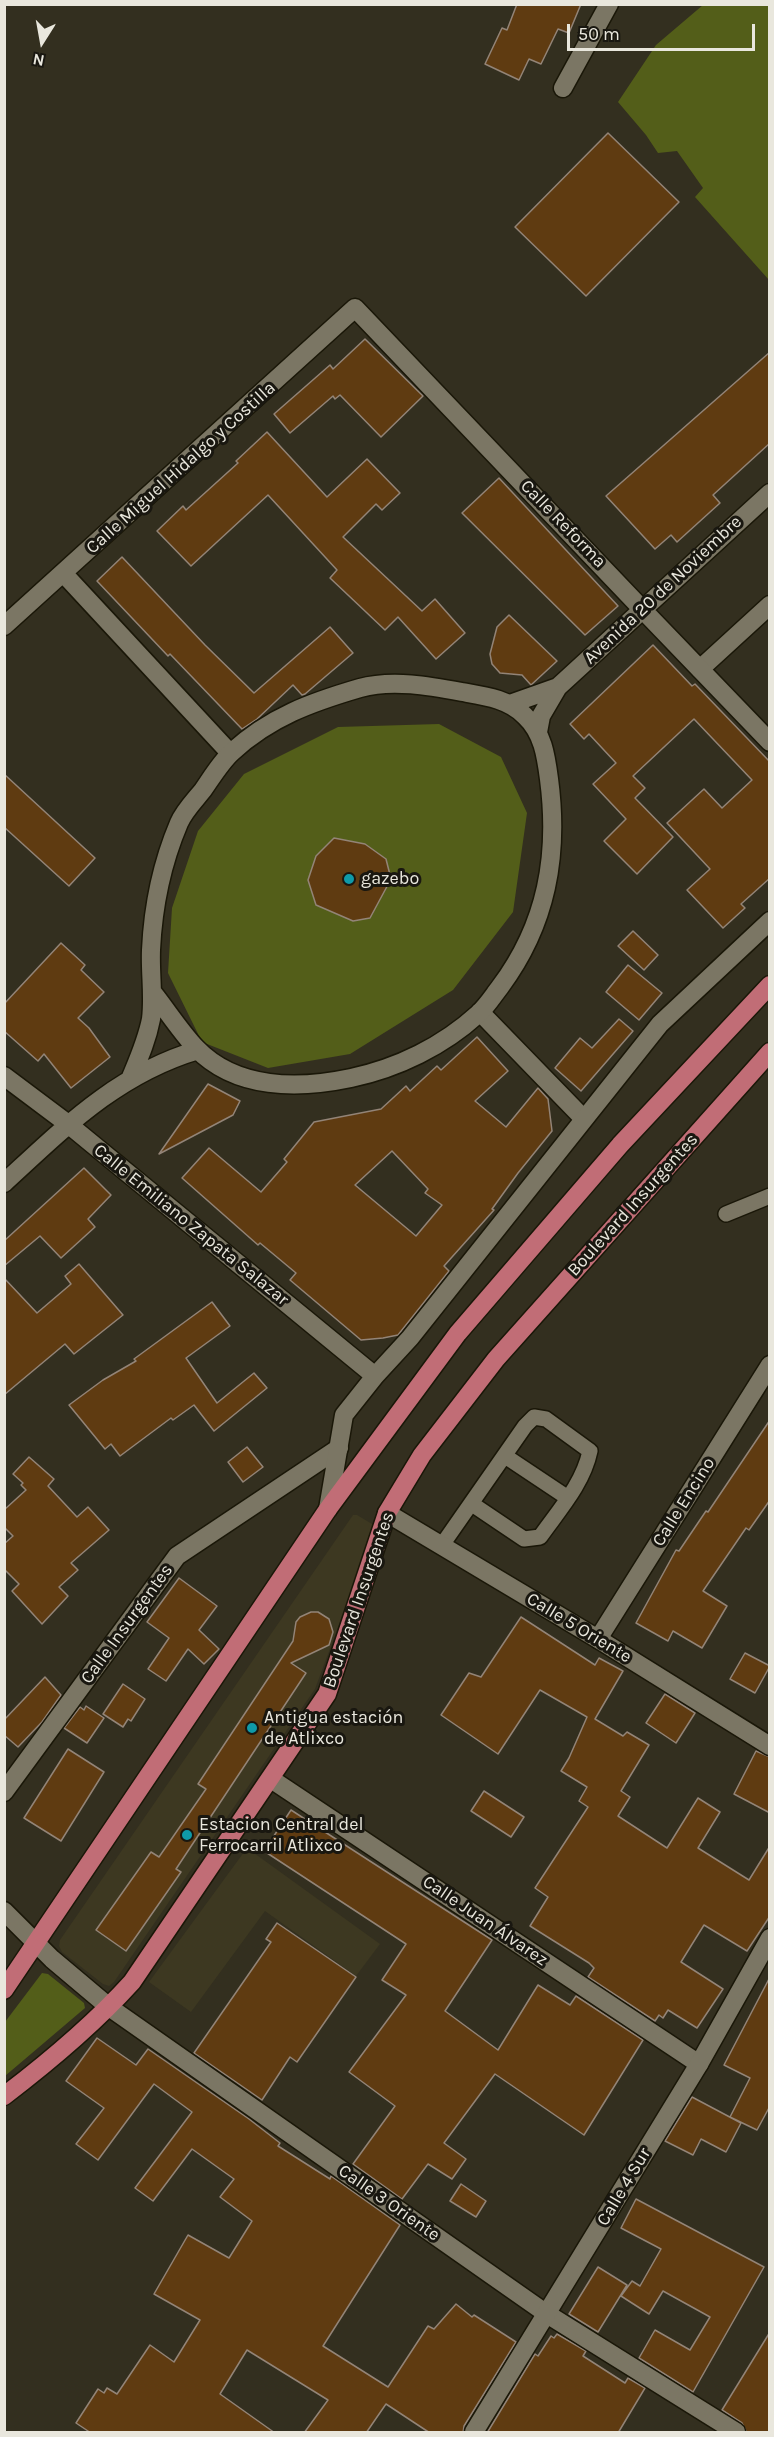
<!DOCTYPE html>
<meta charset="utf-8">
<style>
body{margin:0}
#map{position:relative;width:774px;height:2437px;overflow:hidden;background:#332f1f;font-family:Karla,sans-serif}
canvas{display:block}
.frame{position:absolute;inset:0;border:6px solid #e9e7dd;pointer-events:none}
.north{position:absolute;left:12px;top:12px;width:60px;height:60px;-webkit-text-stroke:4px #191710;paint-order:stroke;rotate:191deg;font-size:16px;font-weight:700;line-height:24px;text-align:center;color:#e9e7dd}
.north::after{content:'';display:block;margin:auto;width:21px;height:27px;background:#e9e7dd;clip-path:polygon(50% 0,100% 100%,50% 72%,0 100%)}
.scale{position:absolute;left:567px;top:24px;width:188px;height:27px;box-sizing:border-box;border:3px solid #e9e7dd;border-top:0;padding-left:8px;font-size:18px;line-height:21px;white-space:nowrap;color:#e9e7dd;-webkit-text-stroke:4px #191710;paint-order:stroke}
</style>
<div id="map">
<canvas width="774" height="2437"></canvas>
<div class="frame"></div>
<div class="north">N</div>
<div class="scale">50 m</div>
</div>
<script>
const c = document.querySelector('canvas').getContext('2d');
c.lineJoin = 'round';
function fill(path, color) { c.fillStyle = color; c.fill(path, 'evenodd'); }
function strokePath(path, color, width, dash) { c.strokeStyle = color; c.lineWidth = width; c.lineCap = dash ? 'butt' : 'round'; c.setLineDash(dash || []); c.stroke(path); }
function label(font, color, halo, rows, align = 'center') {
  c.font = font + ' Karla,sans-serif'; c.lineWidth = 6; c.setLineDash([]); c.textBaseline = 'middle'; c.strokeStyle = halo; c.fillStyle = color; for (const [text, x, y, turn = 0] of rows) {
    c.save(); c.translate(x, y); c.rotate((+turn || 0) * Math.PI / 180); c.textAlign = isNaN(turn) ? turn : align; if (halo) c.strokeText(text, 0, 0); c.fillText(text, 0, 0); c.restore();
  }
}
const built = new Path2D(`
 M353,1515H357L372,1524L374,1530L315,1689L114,1982L109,1986L103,1984L62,1952L59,1946L60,1940Z
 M247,1848L380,1944L356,1976L265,1911L191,2012L149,1982Z`);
const green = new Path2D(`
 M703,5H769V280L695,197L703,188L677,151L658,153L646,135L618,102L656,45Z
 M439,724L501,757L527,813L513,912L453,990L350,1054L268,1068L202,1042L168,973L172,908L198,831L244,774L338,727Z
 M42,1973L48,1974L84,2003L85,2008L5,2076V2022Z`);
const building = new Path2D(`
 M517,4H581L569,33L558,29L541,64L529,59L519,80L485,64L502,28L507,30Z
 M608,133L679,202L586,296L515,227Z
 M365,339L423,396L381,437L340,395L335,399L333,396L290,433L274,414L330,365L333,369Z
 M770,352V443L713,495L720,503L677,542L671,535L655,549L606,496Z
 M267,432L327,497L367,459L400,493L382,510L376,504L343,537L422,611L435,599L465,633L436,659L398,617L385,630L330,578L337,570L268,495L191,566L157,531L183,506L186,510L238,463L236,461Z
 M499,478L618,606L585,635L462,513Z
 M122,557L205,645L254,693L330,627L353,653L305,694L302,695L293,685L257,719L242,729L170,654L168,656L97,581Z
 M509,615L557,661L531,685L522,675L500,673L492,664L490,654L497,627Z
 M653,645L692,686L695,684L770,762V878L741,904L745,908L723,928L687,890L710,869L667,823L704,789L722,808L752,780L694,719L633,776L645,788L635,798L673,837L637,874L604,841L626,819L593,784L616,763L589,734L584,739L570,724Z
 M4,774L95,858L69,886L4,827Z
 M334,838L365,844L386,859L391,879L370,918L353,921L316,905L308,880L316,856Z
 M633,931L658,955L644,970L618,946Z
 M61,943L85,965L81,970L104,992L78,1018L89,1028L110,1057L71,1088L44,1054L38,1061L4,1031V1004Z
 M628,965L662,993L639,1020L606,992Z
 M619,1019L633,1031L581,1091L555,1068L580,1038L592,1048Z
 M477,1037L508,1071L475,1101L506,1127L538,1088L548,1099L552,1131L518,1173L492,1209L494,1210L444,1266L449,1271L398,1335L383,1338L361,1340L290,1280L296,1273L260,1243L258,1245L182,1178L209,1148L261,1192L287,1162L284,1159L314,1122L381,1109L406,1086L410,1091L437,1066L441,1070ZM392,1151L428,1189L425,1193L442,1205L416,1236L355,1185Z
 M208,1084L240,1101L233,1115L159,1154Z
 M84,1168L111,1195L88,1219L95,1227L61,1258L40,1236L4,1266V1241Z
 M79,1264L123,1315L74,1354L65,1344L4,1395V1278L37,1313L71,1284L65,1276Z
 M212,1302L230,1326L186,1358L217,1403L254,1373L267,1388L214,1431L194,1405L173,1420L171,1418L120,1456L111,1444L105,1449L69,1405L103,1380L136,1361L134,1359Z
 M770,1420V1500L749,1530L746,1528L703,1591L727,1606L702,1648L673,1631L668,1641L636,1623L676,1550L679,1551L706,1511L708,1512Z
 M247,1447L263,1467L243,1482L228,1462Z
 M29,1457L54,1479L48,1486L77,1517L88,1507L109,1530L71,1563L78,1570L59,1587L68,1596L42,1624L12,1591L19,1584L4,1569V1544L13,1536L4,1527V1510L26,1490L21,1485L23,1483L13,1474Z
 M179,1578L217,1606L199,1630L219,1649L204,1664L188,1649L166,1681L148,1669L169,1638L147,1622Z
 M311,1612H318L329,1619L333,1632L329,1645L291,1663L306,1673L176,1869L181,1872L126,1951L96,1930L151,1852L159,1857L206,1789L198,1784L293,1641L296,1622L300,1617Z
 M521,1617L595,1665L599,1658L623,1671L595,1719L623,1736L627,1732L649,1745L621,1791L630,1797L618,1816L667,1848L698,1798L720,1812L698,1848L749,1880L770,1846V1916L747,1951L704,1925L681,1962L723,1989L697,2028L668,2010L663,2018L659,2015L655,2021L588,1977L594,1968L589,1963L530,1926L548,1897L535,1888L588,1807L579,1801L587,1787L561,1771L569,1758L587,1717L540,1690L498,1754L441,1715L469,1673L481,1677Z
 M745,1653L770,1666L755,1693L730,1679Z
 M45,1677L61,1695L42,1722L18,1747L4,1735V1720Z
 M123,1684L145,1699L131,1721L128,1719L123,1727L103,1714Z
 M665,1694L695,1713L676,1743L646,1723Z
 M86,1706L104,1718L87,1743L64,1728L80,1707L84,1710Z
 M68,1749L104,1772L61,1841L24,1818Z
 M756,1751L770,1757V1813L734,1794Z
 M484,1791L524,1817L511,1837L471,1811Z
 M291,1810L492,1940L445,2011L498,2050L538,1985L570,2005L576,1996L643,2040L584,2135L495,2074L444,2143L466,2159L452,2179L428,2164L402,2199L353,2164L395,2106L349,2072L406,1995L382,1980L406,1944L264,1851Z
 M277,1923L356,1977L297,2062L290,2057L262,2100L194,2053L271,1942L266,1939Z
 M770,1977V2106L757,2130L730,2117L750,2078L724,2065Z
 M97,2038L136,2065L148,2049L249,2119L280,2143L278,2146L330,2179L331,2176L400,2225L323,2346L388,2387L428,2326L434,2329L456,2304L472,2317L474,2315L516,2342L464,2426L463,2433H430L386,2404L366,2433H304L328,2400L247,2350L220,2394L275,2433H91L76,2423L98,2389L104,2393L107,2388L117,2394L150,2345L174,2362L200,2320L154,2294L188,2235L229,2258L252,2221L220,2197L234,2179L192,2149L153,2201L135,2188L192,2112L154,2084L98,2160L76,2144L104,2108L66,2081Z
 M692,2097L741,2123L726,2152L701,2139L693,2155L665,2141Z
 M461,2184L486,2201L476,2217L450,2201Z
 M636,2199L764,2267L693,2392L639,2358L655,2330L690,2350L710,2317L663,2291L649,2314L621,2296L632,2281L640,2286L661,2249L621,2228Z
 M598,2267L627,2285L598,2332L569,2314Z
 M770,2332V2433H747L742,2423L722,2410Z
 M557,2334L586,2351L583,2356L625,2383L628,2378L645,2388L618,2433H487L535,2354L538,2356L551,2336L554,2338Z`);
const service = new Path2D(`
 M726,1214L770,1196
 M505,1456L568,1498
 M442,1545L525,1426L534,1417L546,1419L590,1451C583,1484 559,1510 540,1537L524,1539L472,1504`);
const minor = new Path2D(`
 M563,88L609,4
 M64,574L230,753
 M4,626L355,308L642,609
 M700,669L770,605
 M480,1012L583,1118
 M598,1639L770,1365
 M271,1779L699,2064
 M4,1792L177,1556L339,1448
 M4,1911L52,1959L109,2007L547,2314L736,2432`);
const tertiary = new Path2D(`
 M642,609L770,742
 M510,704L558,687
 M538,732L541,716L558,687L770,493
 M4,1076L68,1124L375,1376
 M131,1077C139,1058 147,1040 151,1019C154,996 150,974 151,950C153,907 162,863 179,823C184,811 195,800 203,790C212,777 221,762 232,752C270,717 312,702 360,688C392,679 430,686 462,692C485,696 509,699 525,716C543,733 546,756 549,779C559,855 547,924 500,987C493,996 487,1006 478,1014C443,1046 398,1068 351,1078C299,1089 236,1090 196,1048C181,1032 168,1012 154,994
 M4,1183C65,1127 117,1074 198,1050
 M328,1509L344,1415L375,1376L410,1338L660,1024L770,921`);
const secondary = new Path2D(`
 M387,1513L598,1639L770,1746
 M474,2432L699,2064L770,1938`);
const primary = new Path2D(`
 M4,1990L328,1509L458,1333L620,1145L770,985
 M4,2096C50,2061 94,2024 132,1982L327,1694L387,1513L422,1455L496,1359L770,1052`);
const markers = [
 [349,879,6,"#0f9aa8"],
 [252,1728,6,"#0f9aa8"],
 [187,1835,6,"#0f9aa8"]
];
const streetNames = [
 ["Calle Miguel Hidalgo y Costilla",181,468,-42],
 ["Calle Reforma",563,524,46],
 ["Avenida 20 de Noviembre",663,590,-43],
 ["Boulevard Insurgentes",633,1205,-48],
 ["Calle Emiliano Zapata Salazar",191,1225,39],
 ["Calle Encino",684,1502,-58],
 ["Boulevard Insurgentes",359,1600,-71],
 ["Calle Insurgentes",127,1624,-54],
 ["Calle 5 Oriente",579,1628,31],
 ["Calle Juan Álvarez",485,1921,34],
 ["Calle 4 Sur",624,2187,-59],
 ["Calle 3 Oriente",389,2203,35]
];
const poiNames = [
 ["gazebo",361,879],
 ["Antigua estación",264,1718],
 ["de Atlixco",264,1739],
 ["Estacion Central del",199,1825],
 ["Ferrocarril Atlixco",199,1846]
];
fill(built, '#3d3821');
fill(green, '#535e19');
fill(building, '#5f3b11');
strokePath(building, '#938477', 1.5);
strokePath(service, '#1a1708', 18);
strokePath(minor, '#1a1708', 21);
strokePath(tertiary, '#1a1708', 21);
strokePath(secondary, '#1a1708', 21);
strokePath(primary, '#1a1708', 21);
strokePath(service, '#7b7664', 15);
strokePath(minor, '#7b7664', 18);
strokePath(tertiary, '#7b7664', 18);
strokePath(secondary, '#7b7664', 18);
strokePath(primary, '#c16d76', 18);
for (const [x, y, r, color] of markers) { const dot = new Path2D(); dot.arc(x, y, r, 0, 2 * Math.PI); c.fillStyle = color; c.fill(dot); strokePath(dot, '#191710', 2); }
label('18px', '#e9e7dd', '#191710', streetNames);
label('18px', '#e9e7dd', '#191710', poiNames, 'left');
</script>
